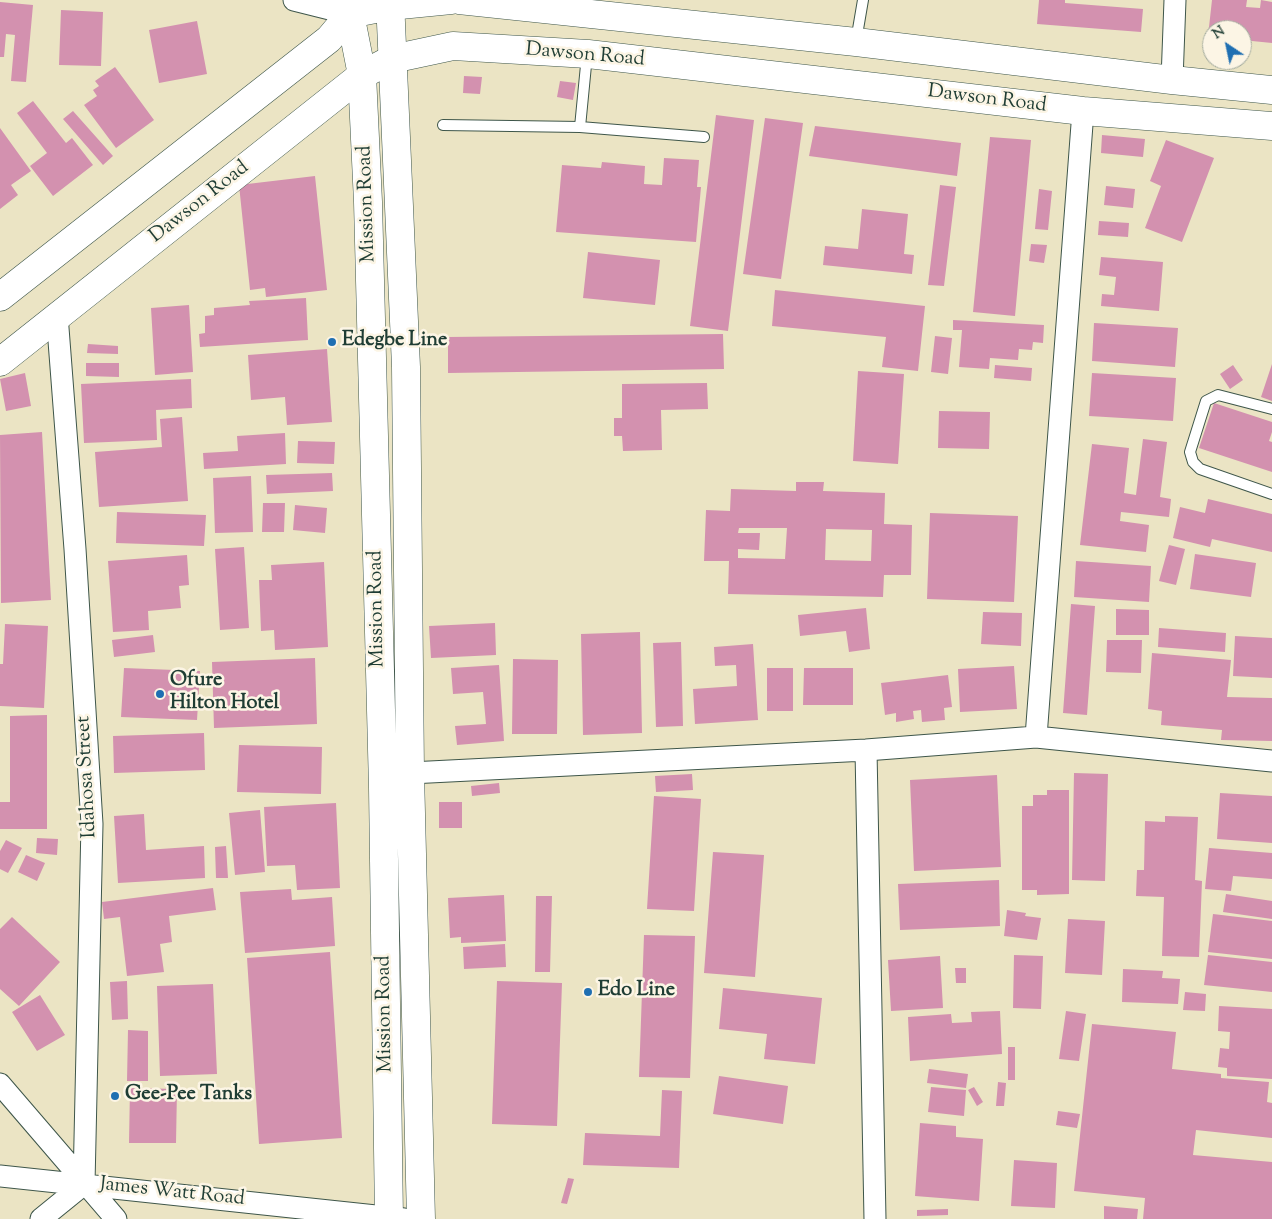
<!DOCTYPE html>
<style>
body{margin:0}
#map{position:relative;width:1272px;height:1219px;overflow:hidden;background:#ebe4c4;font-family:"Sorts Mill Goudy",serif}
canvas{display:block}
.north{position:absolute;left:1202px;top:20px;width:50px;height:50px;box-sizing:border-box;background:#fcf5e5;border:1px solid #a4ab9e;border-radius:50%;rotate:326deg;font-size:14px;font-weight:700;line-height:20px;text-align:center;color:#1f3d34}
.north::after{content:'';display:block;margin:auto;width:18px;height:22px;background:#1f6fb2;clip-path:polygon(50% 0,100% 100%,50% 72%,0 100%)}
</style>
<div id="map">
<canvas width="1272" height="1219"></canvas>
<div class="north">N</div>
</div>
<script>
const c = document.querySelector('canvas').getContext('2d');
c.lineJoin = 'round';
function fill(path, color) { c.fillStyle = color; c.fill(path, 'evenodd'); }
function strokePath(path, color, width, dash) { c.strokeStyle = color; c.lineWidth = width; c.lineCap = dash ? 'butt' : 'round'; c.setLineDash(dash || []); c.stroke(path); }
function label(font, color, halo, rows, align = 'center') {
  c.font = font + ' "Sorts Mill Goudy",serif'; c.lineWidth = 5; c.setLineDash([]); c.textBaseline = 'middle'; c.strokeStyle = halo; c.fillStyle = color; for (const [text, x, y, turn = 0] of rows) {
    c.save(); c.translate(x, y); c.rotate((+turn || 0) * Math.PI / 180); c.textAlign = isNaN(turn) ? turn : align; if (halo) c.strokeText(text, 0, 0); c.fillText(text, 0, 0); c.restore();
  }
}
const building = new Path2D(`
 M1039,0H1065V3L1143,9L1141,32L1037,24Z
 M1212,0H1247L1246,7L1260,8L1261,0L1272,2V43L1242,40V30H1212V37L1208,36Z
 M0,2L33,5L26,82L11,81L15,35L6,34L4,57H0Z
 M61,10L103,12L101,66L59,65Z
 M197,21L207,74L159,83L149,30Z
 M115,67L154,120L116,148L84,105L97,96L93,90L99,86L95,81Z
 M464,76L482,77L480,94L463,93Z
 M560,81L576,83L573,100L557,97Z
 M33,101L66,143L72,138L93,165L53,196L30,166L47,153L17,113Z
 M73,111L113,156L103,165L63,119Z
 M716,115L754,120L728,331L690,326Z
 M765,118L803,123L781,279L743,274Z
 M815,126L961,143L957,176L809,156Z
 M0,128L31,171L11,185L18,195L0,209Z
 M1102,135L1145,139L1143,157L1101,153Z
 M990,137L1031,140L1015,316L973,312Z
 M1166,140L1214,158L1182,242L1145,228L1161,186L1150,181Z
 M664,158L699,160L697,187H701L696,242L556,232L562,165L601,168L602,162L645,166L644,184L662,185Z
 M315,176L327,290L266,297L265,288L250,290L239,185Z
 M940,185L956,187L944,286L928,285Z
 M1106,186L1135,189L1133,208L1104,205Z
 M1039,189L1052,191L1048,230L1035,229Z
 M862,209L908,214L904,254L914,255L912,274L823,265L825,246L858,249Z
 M1099,221L1129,223L1128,237L1098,235Z
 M1031,244L1047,245L1044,263L1029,261Z
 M588,252L660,260L655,305L583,298Z
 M1101,257L1163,262L1159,311L1101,306L1102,294L1114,295L1116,277L1099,275Z
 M775,290L925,306L918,371L882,367L886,337L772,326Z
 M306,298L308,340L200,347L199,334L205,333V316L214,315V308L250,305L249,301Z
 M189,305L193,372L155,375L151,308Z
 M953,320L1044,325L1043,343L1033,342L1032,350L1019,349L1018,360L990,358L989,369L959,367L962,330H953Z
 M1094,323L1178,328L1175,367L1092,361Z
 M723,334L724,369L448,373V337Z
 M935,336L952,338L948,374L931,372Z
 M88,344L118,346V354L87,353Z
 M327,349L332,422L287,425L285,397L251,400L248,355Z
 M86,363H119V377L86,376Z
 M1272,364V401L1261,397Z
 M995,365L1032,368L1031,381L994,378Z
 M1233,365L1243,380L1230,389L1220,374Z
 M858,371L904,374L898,464L853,461Z
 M25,373L31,406L6,411L0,379Z
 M1092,373L1176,378L1173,421L1089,416Z
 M191,379L192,408L156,410L157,440L84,443L81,384Z
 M707,383L708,409L661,410L662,450L623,451L622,436H614V418H622V384Z
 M1214,403L1272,422V432L1269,441L1272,442V472L1199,448Z
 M939,411L990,412L989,449L938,448Z
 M182,417L188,501L99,507L95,452L162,447L160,419Z
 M42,432L51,600L1,603L0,435Z
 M285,433L286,464L204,469L203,453L238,451L237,436Z
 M1143,439L1167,442L1160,497L1171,499L1169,517L1121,512L1120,521L1149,525L1146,552L1080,545L1092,444L1129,448L1124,493L1136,495Z
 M298,441L335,442L334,464L297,463Z
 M332,473L333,491L267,494L266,475Z
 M251,476L253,532L215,533L213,478Z
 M796,482H824L823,491L885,493L884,524L912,525L911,575H884L883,597L728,594L729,561H704L706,510L730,511L731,489L796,491ZM739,528H787L785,559L738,558V549L759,550L760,533H738ZM826,529L872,530L871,561L825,560Z
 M1208,499L1272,514V552L1212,539L1210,547L1173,538L1180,507L1205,513Z
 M263,503H285L284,532H262Z
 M295,505L327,508L325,533L293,530Z
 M117,512L206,515L204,546L116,543Z
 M930,513L1018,516L1014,602L927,599Z
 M1169,545L1185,549L1176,585L1159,581Z
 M244,547L249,628L220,630L215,549Z
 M1195,554L1256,563L1251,597L1190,589Z
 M187,555L189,585L179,586L181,608L148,611L149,630L113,632L108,561Z
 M1076,561L1151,566L1149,602L1074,597Z
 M324,562L328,647L275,650L274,630L261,631L259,580H272L271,565Z
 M1071,604L1095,606L1087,715L1063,713Z
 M866,608L870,649L849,652L846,631L800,636L798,615Z
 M1116,609L1149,610V635H1116Z
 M983,612L1022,613L1021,646L981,644Z
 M495,623L496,655L431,658L429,626Z
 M5,624L48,626L44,708L0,706V664H3Z
 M1159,628L1226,633L1225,652L1158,647Z
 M640,632L642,733L583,735L581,634Z
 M153,635L155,652L114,657L112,640Z
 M1235,636L1272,638V678L1233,676Z
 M1107,640H1142L1141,673L1106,672Z
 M681,642L683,726L656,727L653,643Z
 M753,644L758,720L695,724L693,689L737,686L736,665L715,666L714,647Z
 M1152,653L1231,660L1227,697L1272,698V741L1221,740L1222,730L1161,725L1162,711L1148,709Z
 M315,658L317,724L214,728L212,662Z
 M513,659L558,660L557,734H512Z
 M499,665L504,741L457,745L455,726L486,724L483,692L453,694L451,668Z
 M1014,666L1017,709L960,712L958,669Z
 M124,668L200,671L197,720L121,717Z
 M767,668H793V711H767Z
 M804,668H853V705H803Z
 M948,675L952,707L944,708L945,720L922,722L921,710L913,711L914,719L896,722V713L885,715L881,683Z
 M47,715V829H0V802H10V716Z
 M204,733L205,770L114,773L113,736Z
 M239,745L322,747L321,794L237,792Z
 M1074,773L1108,774L1105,881L1072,880Z
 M692,774L693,790L656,792L655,776Z
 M997,775L1001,867L914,871L910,780Z
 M499,783L500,793L472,796L471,786Z
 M1047,790H1069V894L1037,895V890H1022V806H1033V795H1047Z
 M1220,793L1272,796V843L1217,839Z
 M654,796L701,799L694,911L647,909Z
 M439,802H462V828H439Z
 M336,803L340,888L297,890L295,865L267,866L264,807Z
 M260,810L265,872L235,875L229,813Z
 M144,814L146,850L204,846L205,878L118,883L114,816Z
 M1165,816L1198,817L1195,880L1202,881L1199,957L1162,956L1164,897L1136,896L1137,870H1144L1145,821L1165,822Z
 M37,838L58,839L57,855L36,853Z
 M6,840L22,848L8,873L0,869V851Z
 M226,846L228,878H216L215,847Z
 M1209,848L1272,853V879L1233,876L1231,891L1205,889Z
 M713,852L764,855L755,977L704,973Z
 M26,855L45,863L37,881L18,872Z
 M999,880L1000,926L900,930L898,884Z
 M213,888L216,910L169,916L172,942L160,944L164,972L127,976L120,917L104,919L102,902Z
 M291,889L292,900L332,897L335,946L245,953L240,892Z
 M1226,894L1272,901V919L1223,912Z
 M504,895L506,941L461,943V937L450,938L448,898Z
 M536,896H552L550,972H535Z
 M1007,910L1026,913L1025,916L1041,918L1037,940L1004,936Z
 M1213,914L1272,921V959L1208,952Z
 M12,917L60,962L19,1006L0,989V929Z
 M1068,919L1105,921L1102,975L1065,973Z
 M644,935L695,936L690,1078L639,1077Z
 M505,944L506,967L464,969L463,947Z
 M330,952L342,1138L259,1144L247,958Z
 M1014,955L1043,956L1041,1009L1013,1008Z
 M1208,955L1272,962V992L1204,985Z
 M940,956L943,1008L891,1011L888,960Z
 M955,968H966V983H956Z
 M1123,969L1163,971L1162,978L1180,979L1178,1004L1122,1002Z
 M127,981L128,1019L112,1020L110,982Z
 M497,981L562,983L557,1126L492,1124Z
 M213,984L217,1074L160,1076L157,986Z
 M723,988L822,998L815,1064L764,1059L767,1034L719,1029Z
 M1185,992L1206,994L1205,1011L1183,1010Z
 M40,995L65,1035L37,1051L12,1012Z
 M1219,1006L1272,1009V1079L1227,1076V1068L1218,1067L1220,1048L1229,1049L1230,1032L1218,1031Z
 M1000,1011L1002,1054L910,1061L908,1017L951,1014L952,1023L972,1022L971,1012Z
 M1066,1011L1086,1014L1079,1061L1059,1059Z
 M1092,1024L1176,1032L1172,1069L1221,1074V1078L1269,1082L1267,1102L1272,1103V1138L1196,1130L1193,1155L1272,1162V1219H1143L1145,1198L1074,1191Z
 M128,1030L148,1031V1081H127Z
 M1008,1047H1015V1080H1008Z
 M929,1069L968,1074L966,1088L927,1083Z
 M719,1076L788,1086L783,1124L713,1114Z
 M998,1082L1006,1083L1004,1106H996Z
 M931,1087L966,1090L964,1116L928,1112Z
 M974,1087L983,1102L977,1106L968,1090Z
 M130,1088L177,1089L176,1143H129Z
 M662,1090L682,1091L679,1168L583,1165L585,1133L660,1136Z
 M1058,1111L1080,1114L1077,1128L1056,1125Z
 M920,1123L956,1126V1137L983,1139L979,1201L915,1196Z
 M1014,1160L1057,1163L1055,1208L1011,1206Z
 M568,1178L574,1179L567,1204L561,1203Z
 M1104,1206L1138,1209L1137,1219H1104Z
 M948,1209V1215L917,1216V1210Z`);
const lane = new Path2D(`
 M856,41L863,0
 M443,125L580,127L704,137
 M580,127L587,55
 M1272,409L1218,395L1206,401L1190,452L1193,462L1200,469L1272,494`);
const street = new Path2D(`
 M294,0L350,14
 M1172,80L1175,0
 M1036,737L1083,111
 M866,750L875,1219
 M410,773L866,750L1036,737L1272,761
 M0,1084L116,1219
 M0,1176L404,1219
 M41,1219L84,1184L92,824L75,549L57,315`);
const secondary = new Path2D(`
 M351,0L350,14L362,75L368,202L383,788L389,1219
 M390,0L406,367L410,773L421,1219`);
const highway = new Path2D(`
 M459,0L856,42L1172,80L1272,90
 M0,297L329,39L350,14L390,6L451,0
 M0,362L362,75L392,59L453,46L588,54L1083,111L1272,126`);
const markers = [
 [332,342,5,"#1f6fb2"],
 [160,694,5,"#1f6fb2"],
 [588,992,5,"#1f6fb2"],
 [115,1096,5,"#1f6fb2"]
];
const streetNames = [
 ["Dawson Road",585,56,5],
 ["Dawson Road",987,100,7],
 ["Dawson Road",200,203,-38],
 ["Mission Road",368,204,-92],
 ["Mission Road",378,609,-91],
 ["Idahosa Street",88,777,-93],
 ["Mission Road",386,1014,-91],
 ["James Watt Road",172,1193,6]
];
const poiNames = [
 ["Edegbe Line",342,342],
 ["Ofure",170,682],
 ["Hilton Hotel",170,705],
 ["Edo Line",598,992],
 ["Gee-Pee Tanks",125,1096]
];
fill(building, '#d391af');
strokePath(lane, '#3e564a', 12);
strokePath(street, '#3e564a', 23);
strokePath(secondary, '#3e564a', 29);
strokePath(highway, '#3e564a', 29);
strokePath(lane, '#fff', 10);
strokePath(street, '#fff', 21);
strokePath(secondary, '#fff', 28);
strokePath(highway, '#fff', 28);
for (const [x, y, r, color] of markers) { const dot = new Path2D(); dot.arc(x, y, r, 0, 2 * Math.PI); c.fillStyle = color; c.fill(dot); strokePath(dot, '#fcf5e5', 2); }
label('20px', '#1f3d34', '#fcf5e5', streetNames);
label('bold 20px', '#1f3d34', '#fcf5e5', poiNames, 'left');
</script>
